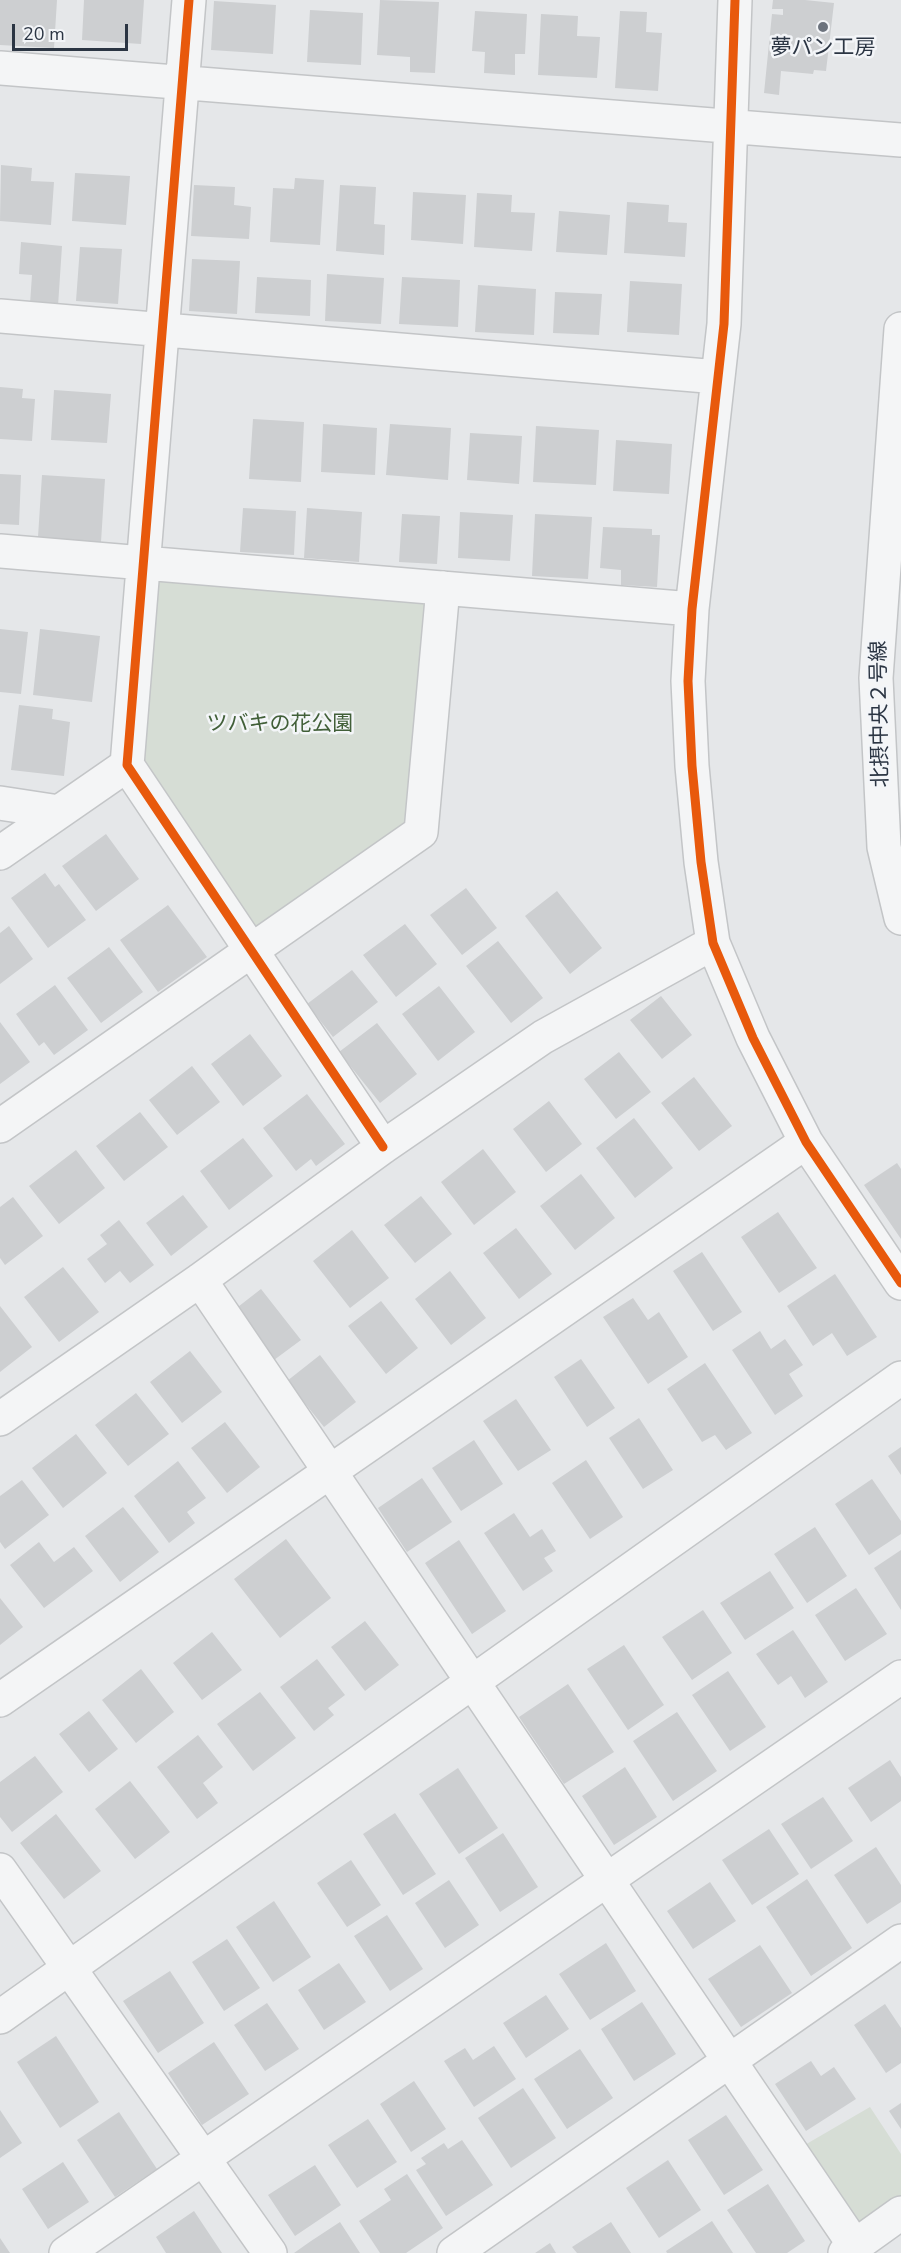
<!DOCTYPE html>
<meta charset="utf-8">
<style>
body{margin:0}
#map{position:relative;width:901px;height:2253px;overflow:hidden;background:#e5e7e9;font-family:"Nunito Sans",sans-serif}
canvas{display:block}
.scale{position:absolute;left:12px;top:24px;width:116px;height:27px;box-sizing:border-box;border:3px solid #2b3543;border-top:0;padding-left:8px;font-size:18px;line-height:21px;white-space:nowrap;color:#2b3543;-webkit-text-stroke:4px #f3f5f8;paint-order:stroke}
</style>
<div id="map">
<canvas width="901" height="2253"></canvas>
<div class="scale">20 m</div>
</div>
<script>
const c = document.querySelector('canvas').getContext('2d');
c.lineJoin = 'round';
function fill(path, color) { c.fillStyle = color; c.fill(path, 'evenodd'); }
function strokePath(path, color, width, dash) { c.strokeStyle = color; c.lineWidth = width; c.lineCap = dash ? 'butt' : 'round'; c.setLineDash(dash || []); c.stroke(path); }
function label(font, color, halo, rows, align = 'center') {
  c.font = font + ' "Nunito Sans","Noto Sans JP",sans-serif'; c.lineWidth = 5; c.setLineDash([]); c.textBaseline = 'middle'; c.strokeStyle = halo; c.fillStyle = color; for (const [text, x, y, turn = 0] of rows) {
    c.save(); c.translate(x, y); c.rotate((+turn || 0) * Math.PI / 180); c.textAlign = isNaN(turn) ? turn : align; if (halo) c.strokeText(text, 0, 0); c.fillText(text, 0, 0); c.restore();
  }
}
const green = new Path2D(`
 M143,563L443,588L421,832L250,950L127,765Z
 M870,2107L901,2154V2214L874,2233L839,2224L791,2153Z`);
const building = new Path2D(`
 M0,0H57L54,48L0,45Z
 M84,0H144L141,44L82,40Z
 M380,0L439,2L435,73L410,72V57L377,55Z
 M773,0H805L834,3L826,71L814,70L813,74L781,71L779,95L764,93L772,14L783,15V9H772Z
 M214,1L276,5L273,54L211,50Z
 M310,10L363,13L361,65L307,62Z
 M475,11L527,14L525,54H515V75L484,73L485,52L472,51Z
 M620,11L647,12L646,32L662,33L658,91L615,88Z
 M541,14L578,16L577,36L600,37L597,78L538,75Z
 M1,165L32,168L31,181L54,182L51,225L0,221Z
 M75,173L130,176L126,225L72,221Z
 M295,178L324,180L320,245L270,242L273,188L294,189Z
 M194,185L235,187L234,205L251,207L249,239L191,236Z
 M340,185L376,187L374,224L385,225L384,255L336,251Z
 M413,192L466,195L463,244L411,240Z
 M477,193L512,195L511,212L535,213L532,251L474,247Z
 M627,202L669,205L668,222L687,223L685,257L624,253Z
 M559,211L610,215L607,255L556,252Z
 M21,242L62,246L58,306L30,304L32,275L19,274Z
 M80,247L122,249L118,304L76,301Z
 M192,259L240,261L237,314L189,311Z
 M327,274L384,278L381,324L325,321Z
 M257,277L311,280L310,316L255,313Z
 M402,277L460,280L458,327L399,324Z
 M630,281L682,284L679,335L627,332Z
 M478,285L536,289L534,335L475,332Z
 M555,292L602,294L599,335L553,333Z
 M0,387L23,389L22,398L35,399L32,441L0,439Z
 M54,390L111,394L107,443L51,440Z
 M253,419L304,422L301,482L249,479Z
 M323,424L377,428L375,475L321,472Z
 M390,424L451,428L448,480L386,475Z
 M536,426L599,430L596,485L533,482Z
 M470,433L522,436L519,484L467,480Z
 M616,440L672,444L669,494L613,491Z
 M0,474L21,475L19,525L0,524Z
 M42,475L105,479L101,542L38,537Z
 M243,508L296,511L294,555L240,552Z
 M307,508L362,512L359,562L304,558Z
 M460,512L513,515L510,561L458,558Z
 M402,514L440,516L437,564L399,562Z
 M535,514L592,517L588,579L532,576Z
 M603,527L652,529V535H660L657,587L621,585V570L600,568Z
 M0,629L28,632L21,694L0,692Z
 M40,629L100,636L92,702L33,695Z
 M19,705L53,709L52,719L70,722L64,776L11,770Z
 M106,834L139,879L96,911L62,866Z
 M45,873L55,887L59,884L86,920L48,948L11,898Z
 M466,888L497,928L462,955L430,915Z
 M557,891L602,948L570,974L525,916Z
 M168,905L207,957L158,992L120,940Z
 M405,924L437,964L396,997L363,955Z
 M9,926L33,959L0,984V933Z
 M498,941L543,998L511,1023L466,966Z
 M109,947L143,992L101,1023L67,978Z
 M352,970L378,1002L333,1037L307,1004Z
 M55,985L88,1030L54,1055L44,1042L39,1046L16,1014Z
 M439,986L475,1032L438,1061L402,1014Z
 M661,996L692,1035L662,1059L630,1020Z
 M0,1022L30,1062L0,1084Z
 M377,1023L417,1074L380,1103L339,1052Z
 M250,1034L282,1076L243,1106L211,1064Z
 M619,1052L651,1092L616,1119L584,1079Z
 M192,1066L220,1102L177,1135L149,1100Z
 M694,1077L732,1126L699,1151L661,1103Z
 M307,1094L345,1144L316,1166L311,1159L296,1171L263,1128Z
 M549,1101L582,1144L546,1172L513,1129Z
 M140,1112L168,1147L124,1181L96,1146Z
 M634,1118L673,1168L635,1198L596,1148Z
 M243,1138L273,1176L229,1210L200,1171Z
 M483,1149L516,1192L474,1225L441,1182Z
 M76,1150L105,1188L59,1224L29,1186Z
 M897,1163L901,1169V1239L864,1185Z
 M581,1174L615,1218L575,1250L540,1206Z
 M183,1195L208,1227L171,1256L146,1223Z
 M421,1196L452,1234L415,1263L384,1225Z
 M13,1197L43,1236L5,1265L0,1258V1207Z
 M778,1212L817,1268L779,1293L741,1237Z
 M119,1220L154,1265L130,1283L120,1271L105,1283L87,1259L107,1244L100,1235Z
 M516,1228L552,1274L519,1299L483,1253Z
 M352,1230L389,1278L350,1308L313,1261Z
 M702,1252L742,1312L713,1331L673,1271Z
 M63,1267L99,1312L59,1342L24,1297Z
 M450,1271L486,1318L451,1345L415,1299Z
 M835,1274L877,1337L847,1356L832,1333L813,1346L787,1306Z
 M261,1289L301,1340L274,1360L234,1310Z
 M633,1298L648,1320L659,1312L688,1357L648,1384L603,1317Z
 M381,1301L418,1348L386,1374L348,1326Z
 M0,1306L32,1347L0,1372Z
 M760,1331L771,1349L785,1339L803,1365L789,1374L803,1396L775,1415L732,1350Z
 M190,1351L222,1392L182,1423L150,1382Z
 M320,1355L356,1402L324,1427L287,1381Z
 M581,1359L615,1408L587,1427L554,1377Z
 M705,1363L752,1433L726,1450L715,1435L702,1442L667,1389Z
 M136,1393L169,1434L128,1466L95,1425Z
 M516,1399L551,1450L518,1471L483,1421Z
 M639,1418L673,1470L643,1489L609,1438Z
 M225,1422L260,1467L227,1493L191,1448Z
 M76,1434L107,1473L63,1508L32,1468Z
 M474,1440L503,1484L461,1511L432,1468Z
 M901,1447V1475L888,1456Z
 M586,1460L623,1517L590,1539L552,1483Z
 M178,1461L206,1498L187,1512L195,1523L169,1543L134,1496Z
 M422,1478L452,1522L407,1552L378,1508Z
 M872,1479L901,1521V1534L869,1555L835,1504Z
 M22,1480L49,1515L5,1549L0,1542V1496Z
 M123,1507L159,1552L120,1582L85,1536Z
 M514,1513L530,1537L542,1529L556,1551L544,1558L553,1571L523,1591L484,1533Z
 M815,1527L847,1576L807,1603L774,1554Z
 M286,1539L331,1598L280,1638L234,1579Z
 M459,1540L506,1611L472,1634L425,1563Z
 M39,1542L54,1562L74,1547L93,1571L44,1608L10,1565Z
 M901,1550V1610L874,1568Z
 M770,1571L794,1608L745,1640L720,1603Z
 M856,1588L887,1634L845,1661L815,1615Z
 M0,1598L23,1627L0,1645Z
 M703,1610L732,1653L692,1680L662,1637Z
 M365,1621L399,1665L365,1691L331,1647Z
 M793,1630L828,1682L805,1698L791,1676L778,1685L756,1654Z
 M212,1632L242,1670L202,1700L173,1663Z
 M624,1645L664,1705L628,1730L587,1669Z
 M317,1659L345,1695L328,1708L334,1715L314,1731L280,1687Z
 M141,1669L174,1712L136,1743L102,1700Z
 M728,1671L766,1727L730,1751L692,1695Z
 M568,1684L614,1752L564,1784L519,1717Z
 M260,1692L296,1738L253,1771L217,1724Z
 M89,1711L118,1749L89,1772L59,1734Z
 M677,1712L717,1771L673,1801L633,1741Z
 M198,1735L223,1767L203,1783L218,1803L197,1819L157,1767Z
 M35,1756L63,1792L12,1832L0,1817V1782Z
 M890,1760L901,1777V1801L871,1822L848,1788Z
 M625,1767L657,1817L614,1845L582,1796Z
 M458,1768L498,1828L459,1854L419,1794Z
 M130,1781L170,1832L135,1859L95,1809Z
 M823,1797L853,1841L811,1869L781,1824Z
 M395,1813L436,1874L403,1895L363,1834Z
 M56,1814L101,1871L64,1899L20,1843Z
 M769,1829L799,1874L752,1905L722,1860Z
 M503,1833L538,1887L500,1912L465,1858Z
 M876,1847L901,1885V1902L867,1924L834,1875Z
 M351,1860L381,1905L347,1927L317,1883Z
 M807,1879L852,1948L811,1976L766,1907Z
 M449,1880L479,1925L445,1948L415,1903Z
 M710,1882L736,1921L693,1949L667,1911Z
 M274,1901L311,1957L273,1982L236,1927Z
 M387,1915L423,1969L390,1991L354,1936Z
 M227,1939L260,1988L224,2011L192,1962Z
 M606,1943L636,1991L590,2020L559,1974Z
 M760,1945L792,1993L741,2027L708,1979Z
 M339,1963L366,2002L324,2030L298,1990Z
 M170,1971L204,2023L158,2053L123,2001Z
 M546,1995L569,2029L526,2058L503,2023Z
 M642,2002L676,2054L634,2081L601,2029Z
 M267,2003L299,2049L265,2071L234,2025Z
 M885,2004L901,2028V2063L886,2073L854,2025Z
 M56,2036L99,2102L60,2128L17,2062Z
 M214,2042L249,2094L202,2125L168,2073Z
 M494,2046L516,2079L474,2107L444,2061L465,2048L473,2060Z
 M580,2049L613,2098L567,2129L534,2079Z
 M811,2061L821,2076L834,2067L856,2099L806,2131L775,2084Z
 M414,2081L446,2129L411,2152L380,2104Z
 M523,2088L556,2138L511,2168L478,2118Z
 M901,2103V2129L889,2111Z
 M0,2110L22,2143L0,2158Z
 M119,2112L157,2169L115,2197L77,2140Z
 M726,2115L763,2170L724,2195L688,2140Z
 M368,2119L397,2162L357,2188L328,2145Z
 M462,2140L493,2185L446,2216L416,2170L426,2164L421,2158L444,2143L448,2149Z
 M668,2160L701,2210L659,2238L626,2188Z
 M63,2162L89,2202L48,2229L22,2189Z
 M315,2165L341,2205L295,2236L268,2195Z
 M407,2174L443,2228L406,2253H380L359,2221L391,2200L384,2189Z
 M768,2184L805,2241L787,2253H756L727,2210Z
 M194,2211L222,2253H166L156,2237Z
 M712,2221L733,2253H667L666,2251Z
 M340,2222L360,2253H294L311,2241Z
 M611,2222L631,2253H577L572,2247Z
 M0,2238L10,2253H0Z
 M550,2243L556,2253H535Z`);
const minor = new Path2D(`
 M189,0L127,765L383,1147
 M735,0L724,324L692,609L688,681L692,766L701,862L713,943L753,1038L806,1142L901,1283
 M0,68L901,140
 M0,316L718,377
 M0,551L692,609
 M0,803L59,812
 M0,853L127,765
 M0,1126L421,832L443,588
 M200,1280L855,2246
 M0,1419L200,1280L383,1147L543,1037L713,943
 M0,1700L806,1142
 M0,1870L270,2253
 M0,2017L901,1378
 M66,2253L901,1677
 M454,2253L901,1941
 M845,2253L901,2213`);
const tertiary = new Path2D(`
 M901,329L876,678L884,847L901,918`);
const cycleway = new Path2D(`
 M189,0L127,765L383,1147
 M735,0L724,324L692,609L688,681L692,766L701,862L713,943L753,1038L806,1142L901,1283`);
const markers = [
 [823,27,6,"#6c737d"]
];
const poiNames = [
 ["夢パン工房",823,49]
];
const streetNames = [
 ["北摂中央２号線",881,714,-91]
];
const parkNames = [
 ["ツバキの花公園",280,725]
];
fill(green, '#d6ddd5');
fill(building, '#cdcfd1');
strokePath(minor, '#c3c5c7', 36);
strokePath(tertiary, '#c3c5c7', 36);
strokePath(minor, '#f4f5f6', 33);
strokePath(tertiary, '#f4f5f6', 33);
strokePath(cycleway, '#e8590c', 9);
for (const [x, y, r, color] of markers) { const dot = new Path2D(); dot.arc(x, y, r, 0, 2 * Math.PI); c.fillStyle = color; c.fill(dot); strokePath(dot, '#f3f5f8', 2); }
label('21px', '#2b3543', '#f3f5f8', poiNames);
label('21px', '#2b3543', '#f3f5f8', streetNames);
label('21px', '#415f38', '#f3f5f8', parkNames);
</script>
